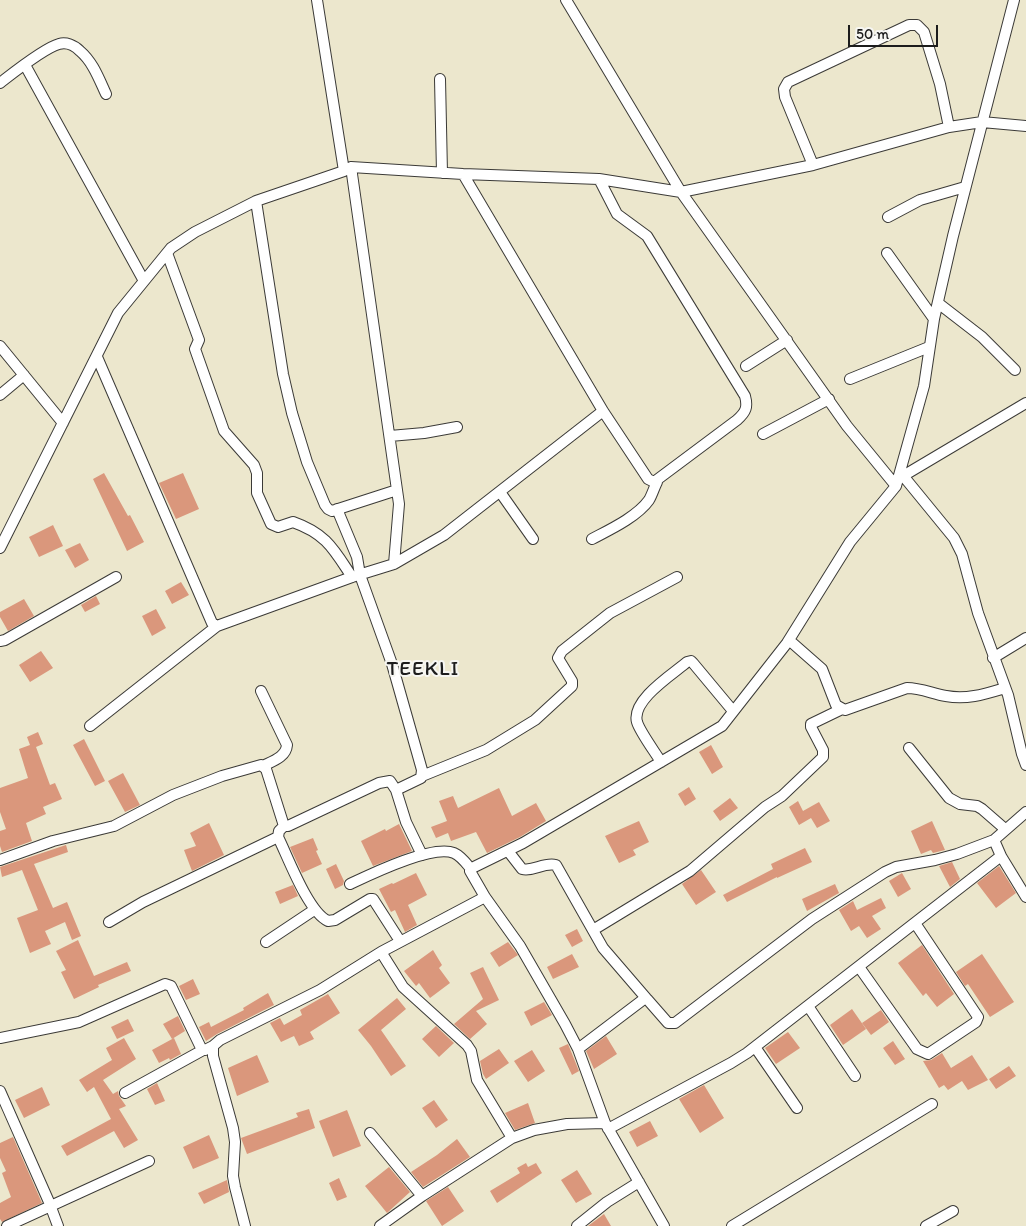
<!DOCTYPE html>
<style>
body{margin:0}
#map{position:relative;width:1026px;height:1226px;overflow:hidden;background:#ece7cd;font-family:Itim,sans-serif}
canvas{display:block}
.scale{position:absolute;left:848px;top:25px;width:90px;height:22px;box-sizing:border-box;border:2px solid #1c1c1c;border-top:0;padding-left:6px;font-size:15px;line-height:18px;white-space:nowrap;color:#1c1c1c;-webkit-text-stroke:4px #f6f6f2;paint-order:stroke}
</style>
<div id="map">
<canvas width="1026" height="1226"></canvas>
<div class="scale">50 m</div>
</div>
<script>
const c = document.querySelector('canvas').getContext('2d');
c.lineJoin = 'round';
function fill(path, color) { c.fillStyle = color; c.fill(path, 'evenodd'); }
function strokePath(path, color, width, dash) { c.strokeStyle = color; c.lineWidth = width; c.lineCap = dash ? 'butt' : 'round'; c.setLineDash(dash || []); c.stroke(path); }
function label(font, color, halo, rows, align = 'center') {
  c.font = font + ' Itim,sans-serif'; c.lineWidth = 4; c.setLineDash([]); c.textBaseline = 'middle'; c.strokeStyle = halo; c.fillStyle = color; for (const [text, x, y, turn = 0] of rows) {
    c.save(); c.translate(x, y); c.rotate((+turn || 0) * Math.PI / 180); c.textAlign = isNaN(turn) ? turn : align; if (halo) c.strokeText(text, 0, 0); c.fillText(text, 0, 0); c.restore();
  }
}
const building = new Path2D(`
 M104,473L128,516L130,515L144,542L127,551L93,479Z
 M183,473L199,509L176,519L159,483Z
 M53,525L63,546L39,557L29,537Z
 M80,543L89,560L75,568L65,550Z
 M181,582L189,595L172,604L165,591Z
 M96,596L100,604L85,612L81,605Z
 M24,599L34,616L8,631L0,617V612Z
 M156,609L166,628L152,636L142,616Z
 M41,651L53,668L30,682L19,665Z
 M38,732L43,744L36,747L50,785L55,783L62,799L43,807L46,814L26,823L32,841L2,852L0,846V831L6,829L0,812V788L28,778L19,749L30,745L27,737Z
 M84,739L105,781L95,786L73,745Z
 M711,745L723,767L712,774L699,752Z
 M123,773L140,805L125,812L108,781Z
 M689,787L696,799L685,806L678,794Z
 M499,788L512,816L536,803L546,821L520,837L487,853L476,832L451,841L448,833L436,838L431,827L447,821L439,801L453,796L458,808Z
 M730,798L738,808L720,821L713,811Z
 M798,801L803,811L819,802L830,821L817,828L811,818L799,825L789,807Z
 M639,821L649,842L633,850L636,855L619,863L605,836Z
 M932,821L945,850L933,853L931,850L921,854L911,831Z
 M209,823L224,855L192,871L184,850L196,846L190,833Z
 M399,824L412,851L373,866L361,841L385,829L386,831Z
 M313,838L318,850L316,851L322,864L302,873L290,847Z
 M66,845L68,852L34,864L53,908L67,902L81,936L72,940L65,922L45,931L51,944L30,953L17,918L38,910L22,870L2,877L0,867Z
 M805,848L812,862L777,878V877L727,902L723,895L773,869L771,864Z
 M952,862L960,879L950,887L939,866Z
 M336,864L344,881L343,885L335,889L326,869Z
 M999,866L1016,893L996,908L977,883Z
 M701,870L716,892L696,905L682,884Z
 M416,873L427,895L408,905L417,925L405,932L395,910L391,912L379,889L392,883L393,884Z
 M902,873L911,889L898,897L889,881Z
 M835,884L839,893L807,911L802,899Z
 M293,885L298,896L280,904L275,892Z
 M881,898L886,908L872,916L881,929L867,938L859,926L851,931L839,910L853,901L857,910Z
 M577,929L583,941L572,947L565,935Z
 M78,940L94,976L127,962L131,971L98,985L99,987L74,999L61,972L66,970L56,951Z
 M508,942L518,955L499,967L490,953Z
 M922,945L954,994L937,1007L926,993L923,996L898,963Z
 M433,950L442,965L439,968L450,983L430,998L419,983L416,986L404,971Z
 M572,954L579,967L553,979L547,967Z
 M982,954L1014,1002L990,1017L968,984L965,986L956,972Z
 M483,967L499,1000L476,1011L487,1024L470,1039L454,1024L483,999L470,973Z
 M193,979L200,994L186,1000L179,986Z
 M268,993L274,1005L217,1034L206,1041L199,1027L209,1022L211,1027L244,1010L243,1008Z
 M328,994L340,1013L310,1032L314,1039L299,1046L294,1036L281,1042L270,1023L280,1018L284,1025L302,1015L300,1010Z
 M397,998L406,1009L381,1030L406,1066L391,1076L371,1046L358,1030Z
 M544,1002L552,1015L531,1026L524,1012Z
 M852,1009L866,1029L843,1045L830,1025Z
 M881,1010L889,1022L871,1035L862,1023Z
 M178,1016L185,1031L172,1039L163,1024Z
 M128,1019L134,1031L117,1039L111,1027Z
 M436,1026L454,1043L439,1057L422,1039Z
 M788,1032L800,1048L776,1064L765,1048Z
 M606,1036L617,1054L594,1069L586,1051Z
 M124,1038L136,1059L103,1080L113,1094L118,1091L119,1096L126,1106L119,1109L138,1140L124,1148L114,1131L67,1156L61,1146L111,1119L94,1087L87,1092L79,1080L112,1060L106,1048Z
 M174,1038L181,1054L170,1060L169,1058L159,1063L152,1050Z
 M893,1041L905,1059L895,1065L883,1048Z
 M568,1044L579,1071L572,1075L559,1048Z
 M499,1049L509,1063L486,1079L483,1074L480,1061Z
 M532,1050L545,1071L528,1082L514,1061Z
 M942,1053L951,1068L972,1055L988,1080L968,1090L962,1081L948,1090L944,1085L939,1088L923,1061L931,1060Z
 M257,1055L269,1082L237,1096L228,1068Z
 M1009,1066L1016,1076L996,1089L989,1079Z
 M157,1083L165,1101L155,1105L147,1089Z
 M704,1085L724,1118L700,1133L679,1099Z
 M42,1087L50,1105L24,1118L15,1100Z
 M434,1100L448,1120L436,1128L422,1108Z
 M528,1103L535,1123L515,1130L505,1113Z
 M309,1109L315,1128L247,1154L241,1138L298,1117L296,1113Z
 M347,1110L361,1146L333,1157L319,1121Z
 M650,1121L658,1136L637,1147L629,1132Z
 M209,1135L219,1158L193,1169L183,1147Z
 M13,1137L42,1203L2,1222L0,1219V1203L11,1197L2,1173L6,1171L0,1158V1143Z
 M457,1139L470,1157L423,1187L411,1172L437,1155Z
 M526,1163L528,1167L536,1163L542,1173L497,1203L490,1191L520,1173L517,1168Z
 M389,1167L410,1192L387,1213L365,1186Z
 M577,1170L592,1194L576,1203L561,1180Z
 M339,1178L347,1197L337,1201L329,1183Z
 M227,1180L229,1192L204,1204L198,1193Z
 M448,1187L464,1211L442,1226L426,1201Z
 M604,1214L611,1226H588Z`);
const street = new Path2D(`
 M317,0L344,171
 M566,0L681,192L847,426L896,486
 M25,65L144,281
 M440,79L442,173
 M0,83C13,73 44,48 59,44C66,42 74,45 80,51C93,62 99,79 106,94
 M813,165L785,97L784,89L788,82L909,25H917L924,32L940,84L949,127
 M351,167L399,504L394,564
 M463,174L603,411L648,479L654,482L737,420C746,412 748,407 745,396L647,236L617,214L599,179
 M256,201L283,374L292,413L307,462L325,505L328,509L332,511L397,490
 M888,217L920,200L965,187
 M167,253L199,340L195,349L224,431L254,465L257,473V493L271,524L278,527L293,522C327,534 334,550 352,577
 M887,253L934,319
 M938,303L982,337L1015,370
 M0,346L63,423
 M97,357L212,623L217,626
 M746,366L787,340
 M850,379L929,347
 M0,395L24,375
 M763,434L829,399
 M390,436L424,433L457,427
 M900,472L954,538L962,554L978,613L1008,695L1022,754L1026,765
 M903,476L1026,403
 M500,492L533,539
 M337,509L357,557L360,575L392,664L422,770L421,778L396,790
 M592,539C609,530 637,517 649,500C652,495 654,488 657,482
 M0,548L118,313L171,248L195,232L256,201L344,171L351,167L463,174L599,179L681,192L813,165L949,127L982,122L1026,126
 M789,640L822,669L836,705L845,710L907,688C921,688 933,694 946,696C967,700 985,694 1005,688
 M0,641L5,640L116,577
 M993,658L1026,638
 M261,691L287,745C286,757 273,761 263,766
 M90,726L217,626L352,577L394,564L444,535L603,411
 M909,748L949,798L960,804L977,806L982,809L1005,829
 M661,762C655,752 640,732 637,722C631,700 673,674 687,662L691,661L693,663L733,711
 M422,776L486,750L535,720L572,686V681L558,658L562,651L610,613L677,577
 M284,826L279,831L278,837C288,857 308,912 328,921L335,920L370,899H373L400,941
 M508,851L522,869C534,872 543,862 556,865L603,948L646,998
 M1001,856L1026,897
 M0,860L53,841L114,826L173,795L222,776L261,765L266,769L284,826H288L379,783L390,781L396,790L406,822L422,855
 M350,884C371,874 433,844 454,853C461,856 466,863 471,869
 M109,922L143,902L278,837
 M593,930L690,871L765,807L782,796L823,757V750L811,727V724L842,709
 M266,942L314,910
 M381,952L403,987L467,1045L471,1051L477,1080L512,1138
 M859,967L917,1049L928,1054L976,1022L978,1017L915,923
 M808,1006L855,1076
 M0,1038L79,1022L165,984L171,986L202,1050H205L213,1046
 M755,1047L797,1108
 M578,1049L644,999H647L668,1023H675L812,919L885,872L896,867L935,860L957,854L994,840L1026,812
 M0,1091L49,1202L58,1226
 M125,1093L203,1050
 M608,1129L731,1063L747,1053L1001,856L994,840
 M370,1133L422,1196
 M7,1226L149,1161
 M245,1226L235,1187L233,1176L235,1142L233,1128L213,1056V1046L220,1040L320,990L381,952L485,897
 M380,1226L422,1196L512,1138L534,1130L567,1124L605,1123
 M577,1226L607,1202L639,1182
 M664,1226L605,1123L578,1049L565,1024L520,946L485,897L470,871L472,868L523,843L722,726L787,643L850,542L896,486L924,386L934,319L953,236L1014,0
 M732,1226L932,1104
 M926,1226L953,1211`);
const quarterNames = [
 ["TEEKLI",423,670]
];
fill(building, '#da977c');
strokePath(street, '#3b3a37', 12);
strokePath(street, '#fff', 10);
c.letterSpacing = '1px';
label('21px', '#1c1c1c', '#f6f6f2', quarterNames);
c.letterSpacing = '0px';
</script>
